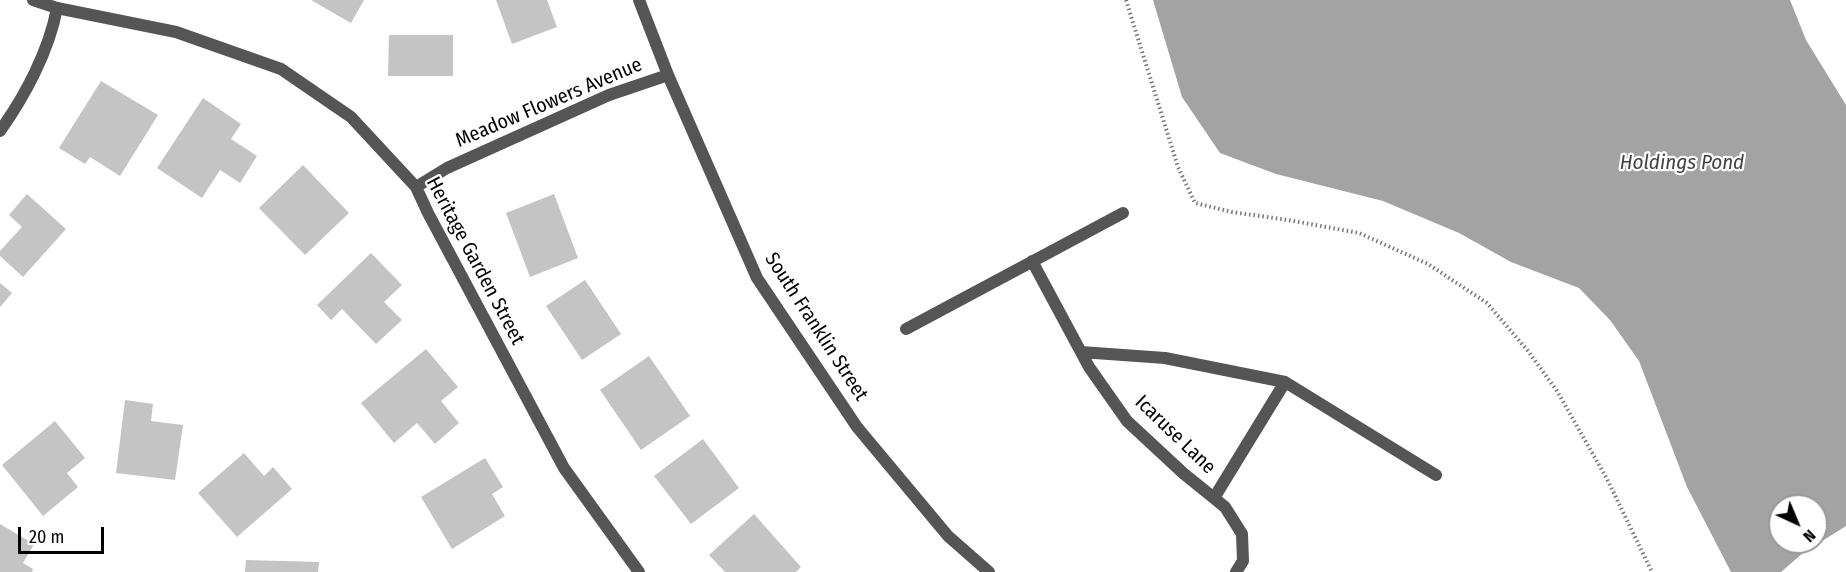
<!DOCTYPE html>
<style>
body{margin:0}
#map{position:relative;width:1846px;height:572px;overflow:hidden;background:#fff;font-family:"Fira Sans Condensed",sans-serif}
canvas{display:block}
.north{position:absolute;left:1768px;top:494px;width:60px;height:60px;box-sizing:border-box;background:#fff;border:2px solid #999;border-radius:50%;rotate:136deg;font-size:16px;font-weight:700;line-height:24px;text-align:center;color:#000}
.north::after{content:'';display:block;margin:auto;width:21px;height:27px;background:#000;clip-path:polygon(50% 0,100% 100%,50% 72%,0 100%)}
.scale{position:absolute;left:18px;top:527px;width:86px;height:27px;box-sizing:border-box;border:3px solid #000;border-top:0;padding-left:8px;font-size:18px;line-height:21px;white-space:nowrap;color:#000;-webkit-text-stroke:4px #fff;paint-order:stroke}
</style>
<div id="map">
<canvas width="1846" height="572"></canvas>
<div class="north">N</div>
<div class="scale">20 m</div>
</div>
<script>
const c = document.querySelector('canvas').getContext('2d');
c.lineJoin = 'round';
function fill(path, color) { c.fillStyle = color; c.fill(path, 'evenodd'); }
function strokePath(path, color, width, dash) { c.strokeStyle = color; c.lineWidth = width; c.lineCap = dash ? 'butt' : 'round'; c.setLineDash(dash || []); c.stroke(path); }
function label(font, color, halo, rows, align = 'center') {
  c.font = font + ' "Fira Sans Condensed",sans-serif'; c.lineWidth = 4.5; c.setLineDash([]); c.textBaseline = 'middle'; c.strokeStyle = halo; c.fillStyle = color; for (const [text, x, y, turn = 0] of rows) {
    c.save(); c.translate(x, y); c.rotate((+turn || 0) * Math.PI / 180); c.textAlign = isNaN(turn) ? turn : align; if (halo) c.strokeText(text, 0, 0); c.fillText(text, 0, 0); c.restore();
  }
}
const water = new Path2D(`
 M1153,0H1790L1806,40L1846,105V526L1803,553L1781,572H1731L1687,487L1639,361L1610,320L1579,288L1511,262L1459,233L1383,201L1276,174L1220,153L1182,97ZM1780,506H1816V542H1780Z`);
const building = new Path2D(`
 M311,0H364L351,23Z
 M496,0H547L557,27L512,44Z
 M389,35H453V76H388Z
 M101,81L158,115L120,176L90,157L85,164L59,148Z
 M203,98L241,124L231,139L257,156L240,183L220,170L202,198L157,168Z
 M303,165L349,213L305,255L259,208Z
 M27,194L66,229L23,277L0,256V251L22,227L9,215Z
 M554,194L578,258L530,277L506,213Z
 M371,253L402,285L384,302L402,320L376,344L342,309L331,320L317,305Z
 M585,280L621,334L582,360L546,306Z
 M0,283L12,293L0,307Z
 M426,349L458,387L441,401L459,423L435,444L417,423L394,443L361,403Z
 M649,356L690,416L641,450L600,390Z
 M125,400L153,404L151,421L183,425L175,480L116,473Z
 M55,421L85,458L67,473L78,487L43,516L2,465Z
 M703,439L739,488L691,524L654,476Z
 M244,453L264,476L273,467L292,489L237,537L198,493Z
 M485,458L503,487L492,494L505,516L452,549L421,497Z
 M754,514L801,567L796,572H725L709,555Z
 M0,524L34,544L23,563L33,569L32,572H0Z
 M246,560L319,562L318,572H245Z`);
const path = new Path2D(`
 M1126,0L1178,167L1195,203L1232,212L1288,220L1359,233L1428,264L1487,303L1528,351L1557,391L1607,479L1652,572`);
const street = new Path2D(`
 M33,0L57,8L176,32L281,69L351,117L416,187L428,213L564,468L639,572
 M639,0L668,75L757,278L857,427L948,536L989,572
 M0,131C25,96 49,51 57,8
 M416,187L447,168L609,95L668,75
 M1032,261L1089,367L1127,421L1183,473L1225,507L1242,534L1243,561L1236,572
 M906,329L1123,213
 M1081,352L1165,358L1285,382L1436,475
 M1214,498L1285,382`);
const streetNames = [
 ["Meadow Flowers Avenue",549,103,-23],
 ["Heritage Garden Street",475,261,62],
 ["South Franklin Street",816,327,57],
 ["Icaruse Lane",1175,435,44]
];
const waterNames = [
 ["Holdings Pond",1682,163]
];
fill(water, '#a3a3a3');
fill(building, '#c4c4c4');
strokePath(path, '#777', 4, [1.5, 3]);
strokePath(street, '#555', 12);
label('20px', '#000', '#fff', streetNames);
label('italic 21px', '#444', '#fff', waterNames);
</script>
